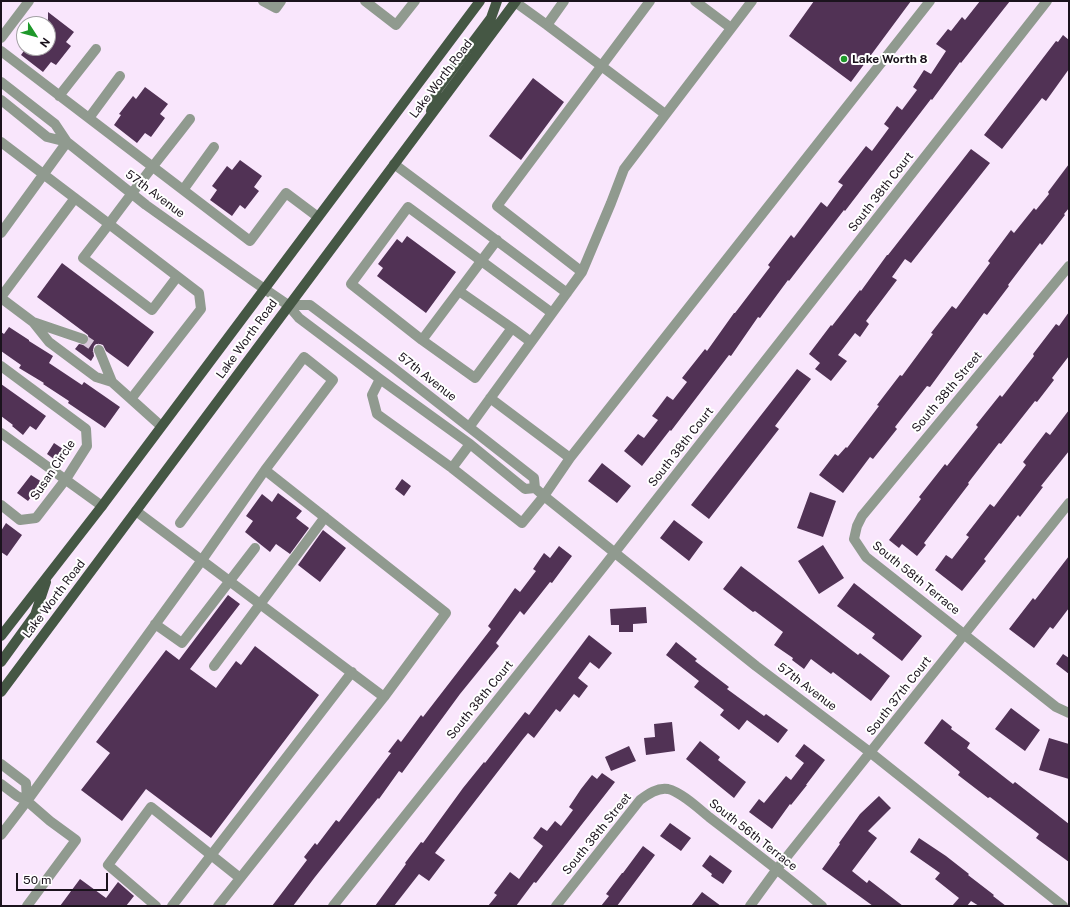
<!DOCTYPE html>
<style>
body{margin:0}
#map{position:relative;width:1070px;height:907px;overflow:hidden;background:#f9e6fc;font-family:"Public Sans",sans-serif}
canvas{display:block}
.frame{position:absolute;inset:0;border:2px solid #1b131d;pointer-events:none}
.north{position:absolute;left:16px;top:16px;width:40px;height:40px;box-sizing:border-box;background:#fff;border:1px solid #a4a1a5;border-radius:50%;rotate:126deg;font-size:11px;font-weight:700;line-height:16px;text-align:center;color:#1b131d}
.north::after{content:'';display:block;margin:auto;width:14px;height:18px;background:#1e982a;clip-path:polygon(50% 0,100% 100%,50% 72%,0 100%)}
.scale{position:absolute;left:16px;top:873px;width:92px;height:18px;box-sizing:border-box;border:2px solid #1b131d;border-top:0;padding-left:5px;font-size:12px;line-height:14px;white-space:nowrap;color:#1b131d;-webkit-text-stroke:3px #fff;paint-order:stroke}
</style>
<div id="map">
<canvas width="1070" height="907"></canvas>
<div class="frame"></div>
<div class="north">N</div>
<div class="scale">50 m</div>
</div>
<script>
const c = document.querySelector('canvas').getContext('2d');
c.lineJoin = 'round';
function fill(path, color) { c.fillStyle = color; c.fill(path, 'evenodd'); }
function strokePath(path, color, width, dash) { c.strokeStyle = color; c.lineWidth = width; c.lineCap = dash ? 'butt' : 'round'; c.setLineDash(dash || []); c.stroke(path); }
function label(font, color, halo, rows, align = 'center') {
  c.font = font + ' "Public Sans",sans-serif'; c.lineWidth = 4; c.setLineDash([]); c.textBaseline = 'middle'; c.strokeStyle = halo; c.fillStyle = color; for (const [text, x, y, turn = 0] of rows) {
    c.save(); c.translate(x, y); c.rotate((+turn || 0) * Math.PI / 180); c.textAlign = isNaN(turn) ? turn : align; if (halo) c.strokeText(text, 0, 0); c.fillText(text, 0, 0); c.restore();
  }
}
const building = new Path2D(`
 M814,1H911L851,82L789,36Z
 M980,1H1010L961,63L960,62L932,100L931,99L845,211L844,210L789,281L788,280L760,318L758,317L731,356L729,355L671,431L670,430L642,466L624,451L638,434L644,438L658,420L652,416L667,396L673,400L687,382L682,378L705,349L707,351L734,313H735L770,267L768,265L791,235L794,238L821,202L827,207L843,185L838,182L866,146L872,151L889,128L884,124L897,106L902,110L917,90L913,87L924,70L931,74L946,51L936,44L948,29L951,31L962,17L965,20Z
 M48,12L74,32L66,42L71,46L56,65L51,62L43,72L21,55L26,48H48Z
 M1063,35L1069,40V69L1046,101L1042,98L1002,149L984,135L1056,41L1058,42Z
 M533,78L564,102L521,160L489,136Z
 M145,87L168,104L160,114L165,118L151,137L145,133L137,143L114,125L121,115L119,114L133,96L136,99Z
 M971,149L990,163L911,263L905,259L892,277L897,280L866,321L869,324L860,337L855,333L838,355L847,361L831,381L815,369L820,363L809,354L831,325L832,326L860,290L861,291L887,255H888Z
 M240,160L262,176L254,187L259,191L245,209L240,205L232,216L210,200L217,190L212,186L227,166L232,170Z
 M1069,164V208L1064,214L1065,215L1042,245L1040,243L1008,285L1009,286L987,315L984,313L930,387L927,386L895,427L897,429L873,459L870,457L843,493L819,475L835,454L838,456L846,447L847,448L879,406L877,405L900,375L902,376L933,334L931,333L952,306L956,309L990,263L988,261L1011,230L1014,233L1034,208L1036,210L1049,194L1048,192Z
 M407,236L456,272L426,313L377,276L383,268L378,264L397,239L402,243Z
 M62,263L154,332L128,367L106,351L103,345L100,344H96L94,346L93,350L94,356L91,361L75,349L79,344L84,345L88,344L89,341L88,335L37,297Z
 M1069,312V356L1052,378L1054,380L1037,402L1035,401L1001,444L999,443L968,483L969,484L924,543L926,545L917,556L902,544L899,548L889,540L921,499L919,497L945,464L947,466L978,427L976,425L1000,395L1002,397L1034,356L1033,354L1056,324L1059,326Z
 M9,327L29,340V341L53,356L49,363L82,385L84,382L120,407L105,428L68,403L69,401L43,384L44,383L19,368L21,365L1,351V332L4,334Z
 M797,369L811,379L775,426L779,429L709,519L691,505Z
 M1,384L46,416L36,430L30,426L23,435L12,426L13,425L1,416Z
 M1069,410V451L1041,486L1043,487L1020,517L1018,515L984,559L986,561L962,591L935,570L946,555L952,559L969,537L966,535L990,504L994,507L1026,465L1023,462L1046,432L1050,435Z
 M54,443L66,451L58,462L47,454Z
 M602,463L631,486L617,503L588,481Z
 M31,475L42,482L28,501L17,493Z
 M402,479L411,486L404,496L395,489Z
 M810,492L836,501L823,537L797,528Z
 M278,493L302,511L296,518L309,528L290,554L276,544L270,552L245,532L253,521L246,516L262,494L272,502Z
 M674,520L703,542L689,561L660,538Z
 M6,523L22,535L7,556L1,552V531Z
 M323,530L346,548L320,582L298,565Z
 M823,545L844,578L819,594L798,561Z
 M559,546L572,556L552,583L550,582L524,615L520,611L496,643L499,646L460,694L402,773L399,771L379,799L378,798L315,877L293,906H272L307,860L304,857L315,843L317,845L336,820L339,822L391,753L388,752L398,739L401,742L421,715L423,717L491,629L488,626L515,588L520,592L536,571L533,569L544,553L550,558Z
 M1069,556V608L1053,629L1050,627L1034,648L1009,629L1033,598L1035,600Z
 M741,566L820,626L858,655L860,653L890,676L871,701L833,672L831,674L811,659L804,669L792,660L793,658L774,645L783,632L755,611L753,612L723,589Z
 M854,583L922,636L902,661L872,638L875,634L837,606Z
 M228,595L240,604L190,669L216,688L236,661L241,665L255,646L319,695L211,838L146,789L122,821L81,790L110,753L96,742L166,650L179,660Z
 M646,607L647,623L633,624V632H619V625H611L610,609Z
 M589,635L612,653L599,669L590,662L578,678L588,686L579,698L574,694L560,712L556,709L534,738L528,733L523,739L435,853L445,860L429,881L419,874L394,906H375L406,864L405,863L421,842L423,843L463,788L484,762L485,763L525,712L529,715Z
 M676,642L697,659L695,661L729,687L727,689L764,716L766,714L788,730L778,743L747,720L739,730L720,715L724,710L694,687L699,681L666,655Z
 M1063,654L1069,658V674L1056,664Z
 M1011,708L1040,730L1025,751L995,729Z
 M942,719L952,727L951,729L970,743L967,748L1013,784L1015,782L1069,824V862L1036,838L1039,834L990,797L988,798L958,775L960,772L924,743Z
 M672,722L675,751L646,755L644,738L655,737L654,724Z
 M1049,738L1069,744V779L1039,770Z
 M700,741L720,757L718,760L746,782L734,798L686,759Z
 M804,744L825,760L806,785H807L791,805L790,804L772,829L749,812L759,799L764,803L786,776L791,780L804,763L795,756Z
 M629,746L636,761L611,771L605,757Z
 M602,773L615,782L536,883L534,882L516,906H488L497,895L494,893L510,872L519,879L543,846L533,838L541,827L547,831L555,821L561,826L573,810L569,807L581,789L592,775L597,779Z
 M879,796L891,808L868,831L877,838L852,871L867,883L869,880L903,906H873L822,869L840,844L839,843L860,814Z
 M670,823L691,838L681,851L660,836Z
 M919,838L946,856L969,874L968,875L994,895L993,896L1006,906H979L971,901L967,906H952L959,898L935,879L940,873L910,852Z
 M643,846L655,855L617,906H601L609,896L606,894L622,873H623Z
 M710,855L732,871L723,884L711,876L712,874L702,866Z
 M80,879L106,898L118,882L134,896L126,906H60Z
 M702,892L721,906H691Z`);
const minorTunnel = new Path2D(`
 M83,339L99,350`);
const minor = new Path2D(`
 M263,1L276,8L281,1
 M365,1L396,25L415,1
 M695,1L731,28
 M515,2L547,25L564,1
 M547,25L665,114
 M1,38L29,1
 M1,51L250,241L286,193L318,217
 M1,82L55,124L67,142L146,205L250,279L288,305L299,318L380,379L470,444L525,489L535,488
 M59,96L96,49
 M1,100L47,137L67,142
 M89,118L120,76
 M1,142L109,224L83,258L152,310L177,277
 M394,164L567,293
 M183,190L214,147
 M1,233L67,142
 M497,240L422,340L351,284L408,207L552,313
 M1069,266L862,516L857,526L854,539L866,557L1056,707L1069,713
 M582,272L497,206L650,1
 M459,291L512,328
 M1,297L75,198
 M1,298L33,322L83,339
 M288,305H310L391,366L534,478L535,488L544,496L756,666L871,753L1063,906
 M33,322L49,342L96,377L112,382
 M422,340L475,378L512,328L531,342
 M99,350L112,382L131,399
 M1,366L86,429L87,446L66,479L36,518L20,520L1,505
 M380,379L372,395L377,414L452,468L522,523L544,496L570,458
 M490,398L570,458L930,1
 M161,426L131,399L201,309L199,293L109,224C135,188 163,154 190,119
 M470,426L582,272L611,203L624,169L752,1
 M1,433L102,506
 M452,468L470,444
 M180,523L304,357L333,380L265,470
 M155,624L182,643L255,548
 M214,666L325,517
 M1,764L26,783L27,801
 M1,784L17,796L27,801L50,821L76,840L27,906
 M1,835L27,801L202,560L265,470L446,613L384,697L136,511
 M156,906L108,865L151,807L240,878
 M172,906L352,672
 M218,906L384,697
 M333,906L605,565L1047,1
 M556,906L640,800C648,794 658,787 668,789C681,792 698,808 709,817C747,846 785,875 822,906
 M750,906L777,869L1069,503`);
const major = new Path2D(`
 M431,111L437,90L491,18L497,1
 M1,636L102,506L480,1
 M1,662L35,615L46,582
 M1,692L516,1`);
const markers = [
 [844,59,4,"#1e982a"]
];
const poiNames = [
 ["Lake Worth 8",852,59]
];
const streetNames = [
 ["Lake Worth Road",441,79,-53],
 ["South 38th Court",881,192,-52],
 ["57th Avenue",155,194,37],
 ["Lake Worth Road",247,339,-54],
 ["57th Avenue",427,377,38],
 ["South 38th Street",947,392,-50],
 ["South 38th Court",681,447,-52],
 ["Susan Circle",53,470,-56],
 ["South 58th Terrace",916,578,39],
 ["Lake Worth Road",54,599,-53],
 ["57th Avenue",807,687,37],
 ["South 37th Court",899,696,-52],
 ["South 38th Court",480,700,-51],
 ["South 38th Street",597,834,-51],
 ["South 56th Terrace",753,835,38]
];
fill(building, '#513255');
strokePath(minorTunnel, '#d8c6db', 10, [10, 5]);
strokePath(minor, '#909a8f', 10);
strokePath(major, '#455744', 10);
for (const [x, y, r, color] of markers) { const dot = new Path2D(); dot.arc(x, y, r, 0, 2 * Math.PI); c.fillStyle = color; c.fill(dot); strokePath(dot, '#fff', 1.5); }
label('bold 12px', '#1b131d', '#fff', poiNames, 'left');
label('12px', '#1b131d', '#fff', streetNames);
</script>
